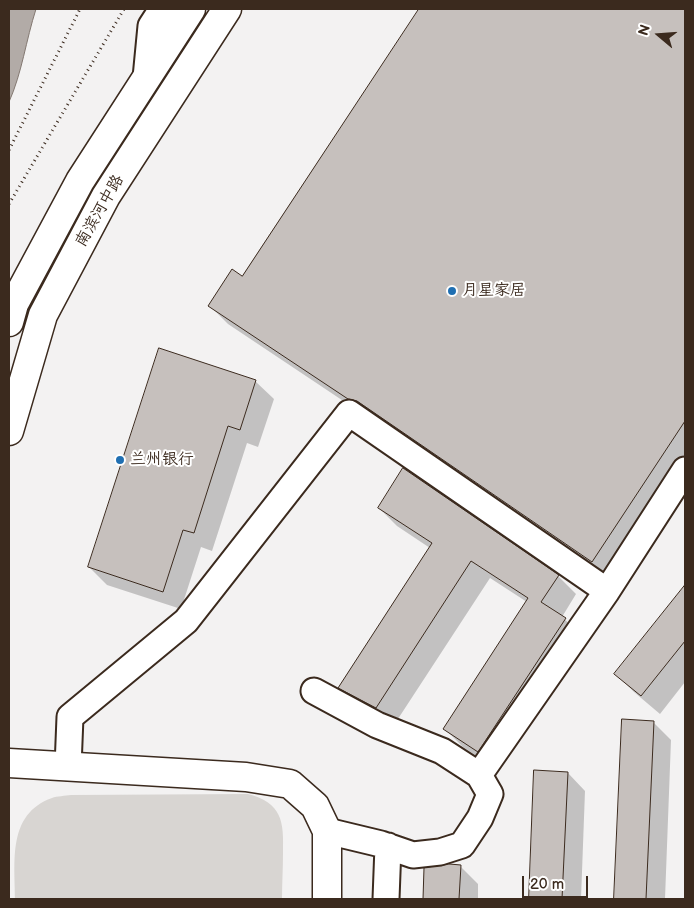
<!DOCTYPE html>
<meta charset="utf-8">
<style>
body{margin:0}
#map{position:relative;width:694px;height:908px;overflow:hidden;background:#f3f2f2;font-family:"Balsamiq Sans",sans-serif}
canvas{display:block}
.frame{position:absolute;inset:0;border:10px solid #3b2a1e;pointer-events:none}
.north{position:absolute;left:634px;top:10px;width:50px;height:50px;-webkit-text-stroke:4px #fff;paint-order:stroke;rotate:288deg;font-size:14px;font-weight:700;line-height:20px;text-align:center;color:#3b2a1e}
.north::after{content:'';display:block;margin:auto;width:18px;height:22px;background:#3b2a1e;clip-path:polygon(50% 0,100% 100%,50% 72%,0 100%)}
.scale{position:absolute;left:522px;top:876px;width:66px;height:22px;box-sizing:border-box;border:2px solid #3b2a1e;border-top:0;padding-left:6px;font-size:15px;line-height:18px;white-space:nowrap;color:#3b2a1e;-webkit-text-stroke:4px #fff;paint-order:stroke}
</style>
<div id="map">
<canvas width="694" height="908"></canvas>
<div class="frame"></div>
<div class="north">N</div>
<div class="scale">20 m</div>
</div>
<script>
const c = document.querySelector('canvas').getContext('2d');
c.lineJoin = 'round';
function fill(path, color) { c.fillStyle = color; c.fill(path, 'evenodd'); }
function strokePath(path, color, width, dash) { c.strokeStyle = color; c.lineWidth = width; c.lineCap = dash ? 'butt' : 'round'; c.setLineDash(dash || []); c.stroke(path); }
function label(font, color, halo, rows, align = 'center') {
  c.font = font + ' "Balsamiq Sans","LXGW WenKai TC",sans-serif'; c.lineWidth = 4; c.setLineDash([]); c.textBaseline = 'middle'; c.strokeStyle = halo; c.fillStyle = color; for (const [text, x, y, turn = 0] of rows) {
    c.save(); c.translate(x, y); c.rotate((+turn || 0) * Math.PI / 180); c.textAlign = isNaN(turn) ? turn : align; if (halo) c.strokeText(text, 0, 0); c.fillText(text, 0, 0); c.restore();
  }
}
const green = new Path2D(`
 M248,794C282,803 284,821 283,853C283,868 282,884 282,899H15C15,862 7,814 52,798C57,796 65,796 71,795Z`);
const water = new Path2D(`
 M9,9H36C26,40 22,73 9,102Z`);
const shadow = new Path2D(`
 M420,9H685V466L610,579L228,324L210,306L242,277Z
 M255,381L274,399L258,447L247,443L212,551L201,547L181,609L107,585L89,567Z
 M379,508L558,576L576,594L562,617L584,637L496,769L463,747L445,729L527,602L490,578L394,725L358,706L339,687L430,548L397,526Z
 M685,587V682L660,714L634,692L616,674Z
 M623,721L653,722L671,740L665,899H616Z
 M535,772L568,773L585,791L581,899H530Z
 M460,866L478,884V899H424L426,869Z`);
const building = new Path2D(`
 M419,9H685V421L592,562L357,401L348,399L208,306L232,269L242,276Z
 M159,348L256,380L240,430L228,426L194,533L183,530L163,592L88,567Z
 M403,468L559,575L541,602L566,618L478,752L443,729L528,598L471,561L376,708L338,688L432,543L378,508Z
 M685,585V641L641,696L614,674Z
 M622,719L654,721L646,899H614Z
 M534,770L568,772L562,899H529Z
 M449,864L461,865L459,899H423L424,868Z`);
const path = new Path2D(`
 M9,150L80,9
 M9,204L124,9`);
const minor = new Path2D(`
 M146,78L151,26L162,9
 M607,591L685,470
 M314,691L377,725L442,751L479,775L490,794L480,818L462,845L440,852L413,855L381,844L327,831
 M68,767L70,717L186,621L349,413L607,591L479,775
 M386,899L388,846`);
const major = new Path2D(`
 M9,763L246,777L290,784L315,806L327,831V899`);
const highway = new Path2D(`
 M9,322L14,304L80,181L191,9
 M9,431L43,315L106,196L227,9`);
const markers = [
 [452,291,5,"#1f6fb2"],
 [120,460,5,"#1f6fb2"]
];
const streetNames = [
 ["南滨河中路",100,211,-60]
];
const poiNames = [
 ["月星家居",462,291],
 ["兰州银行",130,460]
];
fill(green, '#d8d5d2');
fill(water, '#b2aba7');
strokePath(water, '#827770', 1);
fill(shadow, '#0003');
fill(building, '#c6c0bd');
strokePath(building, '#3b2a1e', 1);
strokePath(minor, '#3b2a1e', 29);
strokePath(major, '#3b2a1e', 31);
strokePath(highway, '#3b2a1e', 31);
strokePath(path, '#3b2a1e', 3, [1, 4]);
strokePath(minor, '#fff', 25);
strokePath(major, '#fff', 28);
strokePath(highway, '#fff', 28);
for (const [x, y, r, color] of markers) { const dot = new Path2D(); dot.arc(x, y, r, 0, 2 * Math.PI); c.fillStyle = color; c.fill(dot); strokePath(dot, '#fff', 2); }
label('16px', '#3b2a1e', '#fff', streetNames);
label('16px', '#3b2a1e', '#fff', poiNames, 'left');
</script>
